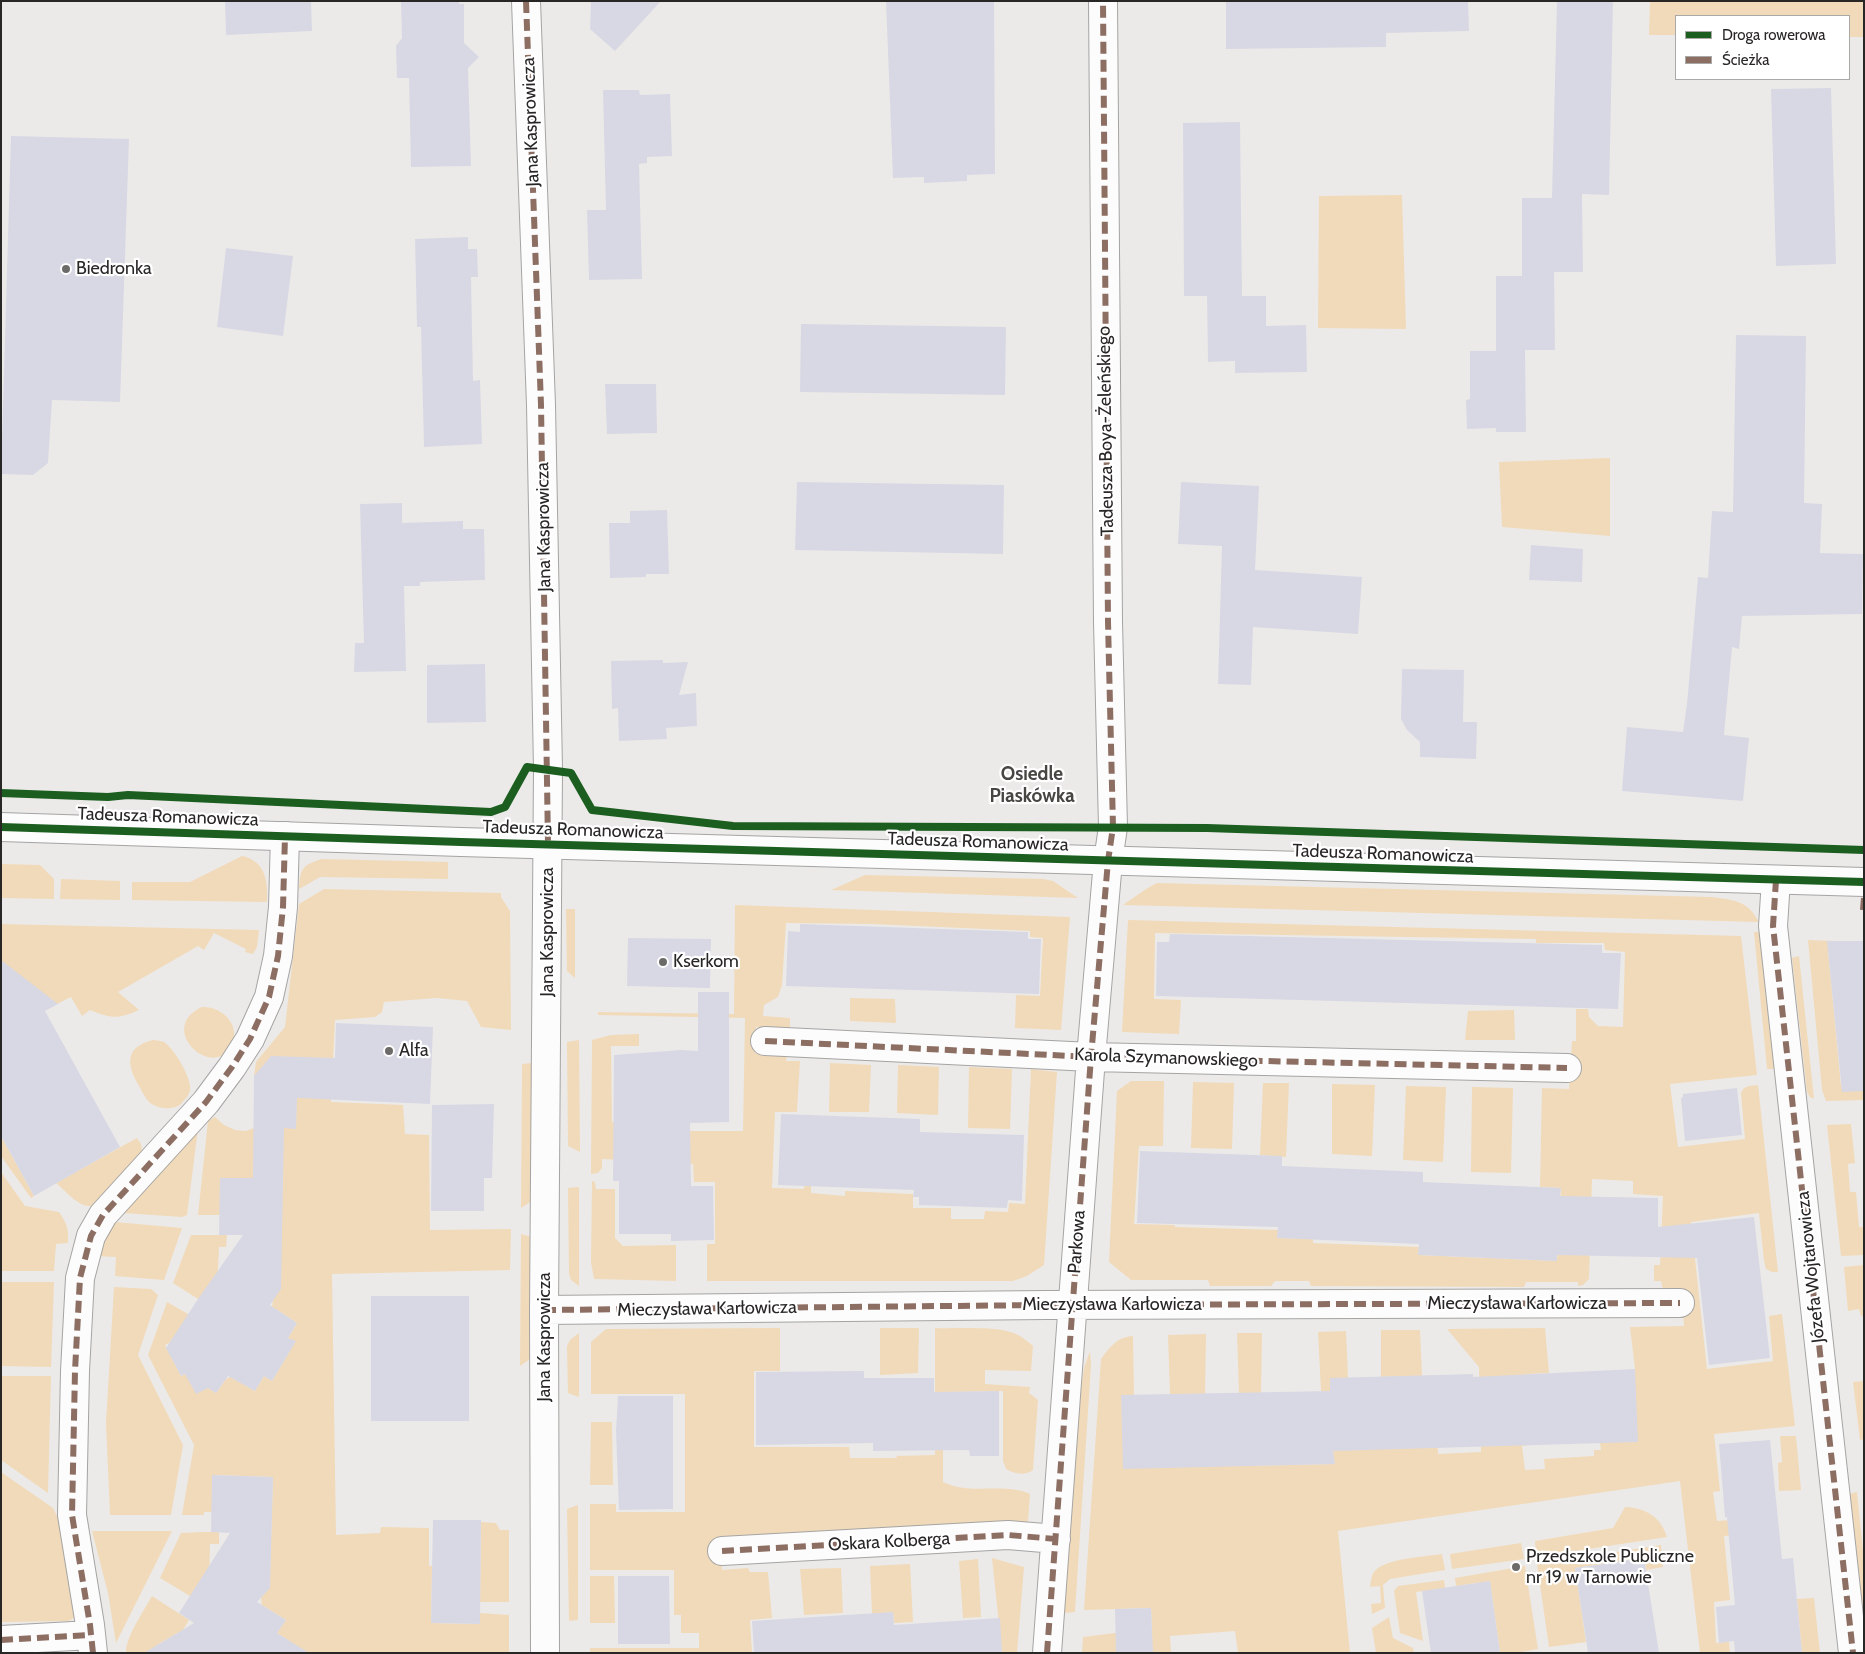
<!DOCTYPE html>
<meta charset="utf-8">
<style>
body{margin:0}
#map{position:relative;width:1865px;height:1654px;overflow:hidden;background:#eceae8;font-family:Cabin,sans-serif}
canvas{display:block}
.frame{position:absolute;inset:0;border:2px solid #282726;pointer-events:none}
.legend{position:absolute;left:1675px;top:15px;width:175px;height:65px;box-sizing:border-box;background:#fff;border:1px solid #a9a9a8;margin:0;padding:6px 9px;list-style:none;font-size:15px;color:#282726}
.legend li{display:flex;align-items:center;gap:10px;height:25px}
.legend b{width:25px;border:1px solid #a9a9a8}
</style>
<div id="map">
<canvas width="1865" height="1654"></canvas>
<div class="frame"></div>
<ul class="legend">
<li><b style="height:6px;background:#1b5e20"></b>Droga rowerowa</li>
<li><b style="height:6px;background:#8d6e63"></b>Ścieżka</li>
</ul>
</div>
<script>
const c = document.querySelector('canvas').getContext('2d');
c.lineJoin = 'round';
function fill(path, color) { c.fillStyle = color; c.fill(path, 'evenodd'); }
function strokePath(path, color, width, dash) { c.strokeStyle = color; c.lineWidth = width; c.lineCap = dash ? 'butt' : 'round'; c.setLineDash(dash || []); c.stroke(path); }
function label(font, color, halo, rows, align = 'center') {
  c.font = font + ' Cabin,sans-serif'; c.lineWidth = 4.5; c.setLineDash([]); c.textBaseline = 'middle'; c.strokeStyle = halo; c.fillStyle = color; for (const [text, x, y, turn = 0] of rows) {
    c.save(); c.translate(x, y); c.rotate((+turn || 0) * Math.PI / 180); c.textAlign = isNaN(turn) ? turn : align; if (halo) c.strokeText(text, 0, 0); c.fillText(text, 0, 0); c.restore();
  }
}
const green = new Path2D(`
 M1650,1H1864V37H1849V16H1676V35H1649Z
 M1402,195L1406,329L1318,328L1319,196Z
 M1610,458V536L1502,527L1499,462Z
 M242,856C266,861 268,882 267,902L132,900V882H190Z
 M322,859L448,862V879L320,877L299,889C300,869 302,865 322,859Z
 M1,864L40,865L54,879V899L1,898Z
 M865,875L1043,879L1053,881L1078,898L831,890Z
 M61,879L120,881V900L60,899Z
 M1157,883L1711,897C1733,900 1748,900 1759,922L1123,905L1146,889Z
 M324,889L501,893V897L510,911L511,1030L481,1027L467,1001L437,998L384,1002L382,1012L375,1017L335,1020L331,1102L403,1105L405,1134L429,1135L430,1230L511,1229L510,1270L332,1274L336,1535L380,1533L381,1527L429,1528V1566H432L431,1623L479,1624L480,1613L509,1615V1653H276L285,1638L277,1633L286,1620L265,1607H262L261,1597L270,1587L261,1581L270,1571L273,1477L212,1475V1500L220,1512H204V1515H182L194,1445L148,1355L167,1302L188,1314L190,1332L165,1345L181,1376L185,1374L216,1393L226,1379L232,1376L234,1379L255,1391L264,1376L272,1381L295,1342L288,1338L297,1323L276,1309H272L283,1179L220,1178V1203L227,1215H198L208,1121L215,1117L224,1125L235,1130L246,1131L254,1128H296L297,1057L254,1076L256,1062L285,1027L299,904Z
 M735,905L1070,917L1061,1030L1015,1028L1016,995L1040,996L1043,938L1030,937V931L872,924L786,923L782,985L778,997L764,1005L763,1016L790,1018V1028L756,1027L755,1053L787,1055L786,1061H800L797,1112H775L772,1188L804,1189L805,1182H811V1193L845,1196V1191L913,1194V1208H951V1219H984L985,1211L1008,1212L1009,1203L1025,1204L1031,1069L1057,1072L1044,1265L1027,1276L1013,1281H707V1244H715V1182H694L693,1164L602,1159V1168L598,1173L591,1174L592,1040L611,1035L639,1034V1046H611L612,1122H632L679,1131H743L745,1018L598,1015V1012L734,1014Z
 M566,909H575V978L567,971Z
 M1128,920L1741,936L1757,1075L1670,1084L1678,1147L1745,1139L1741,1093C1744,1085 1750,1086 1758,1085L1778,1272H1772L1766,1269L1764,1261L1759,1213L1691,1222L1707,1369L1773,1361L1769,1316L1782,1314L1795,1426L1714,1434L1720,1491L1713,1492L1717,1521L1746,1519L1749,1534L1724,1536L1730,1600L1714,1602L1716,1643L1729,1642L1730,1653H1700L1680,1481L1338,1531L1350,1653H1238L1235,1631L1170,1636L1171,1653H1154L1147,1649H1123L1112,1653H1082L1083,1637L1115,1633L1152,1631L1151,1608L1084,1610L1101,1359C1110,1347 1117,1337 1133,1336L1134,1395L1241,1466L1334,1464L1333,1451L1437,1438L1438,1454L1481,1452L1479,1367L1447,1329L1545,1328L1549,1373L1527,1374L1530,1445L1522,1446L1525,1470L1545,1469L1544,1459L1594,1456V1450H1601L1600,1443L1635,1369L1630,1327L1684,1326L1682,1296L1663,1290L1661,1281H1654V1265H1660L1663,1196L1633,1194V1181L1592,1179L1589,1279L1583,1285L1578,1286V1282H1526L1524,1287L1311,1286L1309,1281H1275L1271,1286H1210L1208,1280H1131L1109,1262L1117,1091L1131,1081H1164L1163,1146H1139L1134,1224L1175,1225V1227L1278,1230L1277,1238L1313,1239V1243L1419,1247L1418,1255L1557,1261L1561,1188L1540,1187L1542,1088L1569,1089L1572,1041H1576V1009H1588L1589,1017L1598,1026L1623,1027L1625,952L1605,950L1604,943H1536V939L1155,933L1154,999L1181,1000L1179,1034L1122,1032Z
 M1,924L259,930L257,947L253,954L245,952L246,949L214,933L204,950L198,946L118,992L139,1010C119,1019 111,1019 90,1010L82,1016L71,997L55,1005L51,998L45,1001L12,975L14,970L1,962Z
 M1754,932H1759L1774,1069H1767Z
 M1808,940L1835,941L1828,950L1841,1086L1864,1084V1100L1826,1101L1822,1090Z
 M1799,956L1814,1099L1810,1097L1807,1092L1792,958Z
 M850,998L895,999L896,1023L850,1021Z
 M202,1007C221,1006 241,1024 232,1044C214,1083 155,1028 202,1007Z
 M1514,1010L1515,1040H1465L1468,1011Z
 M153,1040C157,1040 161,1041 164,1042C174,1048 193,1080 190,1091C188,1097 184,1100 181,1104C172,1111 158,1109 149,1102C145,1098 142,1091 139,1086C126,1064 125,1047 153,1040Z
 M579,1040L580,1152L568,1146L567,1042Z
 M532,1063V1201L521,1208L522,1064Z
 M830,1063L871,1065L869,1112H829Z
 M898,1065L939,1067L938,1115L897,1113Z
 M969,1067L1012,1069L1010,1129L968,1128Z
 M1193,1082L1234,1083L1232,1149L1191,1148Z
 M1263,1083H1289L1286,1157L1260,1155Z
 M1332,1084L1375,1085L1372,1156L1332,1154Z
 M1406,1086L1446,1087L1443,1162L1403,1160Z
 M1472,1087L1513,1088L1511,1173L1471,1172Z
 M1851,1124L1855,1163L1848,1164L1850,1192H1856L1859,1227H1864V1255L1841,1256L1827,1125Z
 M198,1129L187,1215L182,1217L123,1213Z
 M1,1136L34,1196L31,1198L1,1156Z
 M137,1138L141,1144L143,1157L98,1205C81,1211 69,1194 56,1183Z
 M1,1172L25,1206L59,1212C67,1223 69,1230 68,1243L56,1244L54,1271H1Z
 M592,1181L595,1182L596,1189H615V1238L623,1246L676,1245V1281L594,1279L591,1263Z
 M579,1187V1286L571,1280L569,1274L568,1188Z
 M115,1222L182,1228L164,1280L115,1276L116,1257L95,1256L105,1233Z
 M521,1234L532,1237L533,1357L520,1366Z
 M191,1235H227L226,1247H219L217,1291L198,1299L173,1283Z
 M1864,1265V1316H1861L1859,1309L1848,1311L1844,1267Z
 M1,1282H54L51,1367L1,1366Z
 M114,1287L151,1289L158,1295L138,1355L183,1445L171,1515H110L106,1423Z
 M780,1328V1371H754V1447H849L850,1458H896L897,1456L935,1455V1328C956,1329 990,1326 1010,1332C1019,1334 1026,1340 1033,1346L1031,1371L985,1370V1384L1030,1387L1029,1393L1038,1400L1033,1470C1025,1476 1015,1474 1006,1469L1003,1461V1391L943,1392V1482C971,1496 1003,1482 1030,1494L1028,1522L720,1538L722,1570L748,1568L750,1572H768L772,1618L750,1620L752,1653H590V1648H699V1633H681V1615H674V1570H590V1504H616V1512H685V1394H591V1342L606,1329Z
 M880,1328H919L918,1373L880,1375Z
 M1381,1330H1420L1422,1376L1381,1377Z
 M1346,1331L1348,1378L1330,1391H1321L1318,1332Z
 M579,1333V1397L568,1393L567,1346L570,1340Z
 M1237,1333H1262L1261,1393H1239Z
 M1206,1334L1205,1394H1170L1168,1335Z
 M1090,1351L1091,1365L1075,1612L1064,1613L1080,1397L1084,1368Z
 M1,1376H51L48,1493L1,1460Z
 M1864,1381V1439L1860,1440L1853,1382Z
 M591,1422H612L613,1485H590Z
 M1780,1436H1796L1801,1490L1779,1491L1778,1463L1782,1462Z
 M1,1472L53,1508L58,1518L78,1608C76,1615 75,1619 68,1621L1,1622Z
 M1857,1492L1864,1561V1626L1849,1494Z
 M578,1505V1620L569,1621L567,1509Z
 M1625,1507C1646,1508 1661,1517 1667,1537L1536,1557L1535,1541L1613,1528Z
 M481,1522L496,1523L500,1530H509V1602H480Z
 M92,1531H172L116,1643L108,1593Z
 M203,1532H219V1544H210L209,1590L190,1596L160,1578L181,1533Z
 M1521,1543L1524,1559L1452,1569L1450,1554Z
 M1661,1545L1663,1567L1646,1570L1644,1558L1575,1568L1586,1642L1549,1647L1537,1564Z
 M1442,1554L1445,1570L1390,1579L1383,1585L1385,1608L1372,1614L1371,1604L1381,1603L1380,1586L1370,1587C1371,1582 1371,1576 1374,1572C1384,1558 1426,1557 1442,1554Z
 M992,1558L1024,1567L1017,1653H1002Z
 M978,1559L981,1617L963,1618L959,1561Z
 M910,1564L913,1622L894,1623L893,1612L872,1614L870,1566Z
 M1525,1566L1538,1649L1515,1653H1500L1490,1581L1456,1586L1455,1578Z
 M841,1568L843,1613L804,1615L800,1569Z
 M590,1576H614L615,1623H590Z
 M1444,1580L1445,1588L1416,1592L1423,1641L1400,1633L1394,1591L1398,1586Z
 M152,1596L189,1620L183,1630L157,1645L162,1653H126C125,1638 145,1609 152,1596Z
 M1814,1598L1820,1653H1802L1797,1599Z
 M1389,1617L1393,1638L1413,1648L1414,1653H1376L1372,1628Z`);
const building = new Path2D(`
 M225,1H311L312,31L226,35Z
 M401,1H459V4H464V43L479,57L468,68L471,166L411,167L409,78H397L396,46L402,38Z
 M591,1H661L615,51L590,29Z
 M886,1H994L995,174L967,175V181L924,183V177L893,178Z
 M1226,1H1468L1469,31L1386,33V47L1226,49Z
 M1557,1H1613L1609,195L1582,194L1583,272H1554L1555,350H1525L1526,432H1496V428L1467,429L1466,400L1470,399V351H1496V276H1522V198H1552Z
 M1831,88L1836,264L1776,266L1771,89Z
 M603,90H639L640,95L670,94L672,156L647,157V163L639,164L642,279L589,280L587,210H606Z
 M1240,122L1242,296H1266V326L1306,325L1307,372L1235,373V361L1208,362L1207,296H1184L1183,123Z
 M11,136L129,139L120,402L52,400L48,463L33,475L1,474Z
 M468,237V249H477L478,277H471L473,381L480,380L482,444L424,447L421,327H417L415,239Z
 M226,248L293,256L283,336L217,327Z
 M801,324L1006,327L1005,395L800,392Z
 M1736,335L1806,336L1804,503L1822,504L1820,553L1863,554L1862,614L1742,616L1739,649L1732,647L1724,735L1749,738L1743,801L1622,791L1627,727L1683,732L1687,704L1698,577L1708,578L1712,511L1733,512Z
 M605,384H656L657,433L607,434Z
 M797,482L1004,485L1003,554L795,550Z
 M1181,482L1259,486L1255,570L1362,577L1358,634L1253,627L1251,685L1218,684L1222,546L1178,544Z
 M402,503V523L463,521V529H484L485,580L420,582V586H404L406,671L354,672L355,643H364L360,504Z
 M667,510L669,574H646V577L610,578L609,523H630V511Z
 M1531,545L1583,549L1582,582L1529,580Z
 M663,660V663L688,662L679,695L696,693L697,726L666,728L667,739L619,741L618,708L612,709L611,661Z
 M485,664L486,722L427,723V665Z
 M1402,669L1464,670L1463,722H1477L1476,759L1420,757V742L1407,730L1401,719Z
 M800,924L1028,932V939H1041L1039,994L786,986L788,931L800,932Z
 M1170,934L1602,945V953H1621L1618,1009L1156,996L1157,942H1169Z
 M628,938L711,939L710,988L627,986Z
 M1827,941H1864V1091L1842,1092Z
 M1,960L58,1004L45,1011L120,1147L34,1196L1,1136Z
 M698,992H729V1122L690,1123L691,1186H713L714,1240L671,1241V1234H619V1181H613L614,1055L681,1050L698,1051Z
 M336,1023L433,1027L430,1104L297,1098L296,1129L284,1128L281,1289L270,1305L297,1323L288,1338L296,1341L272,1381L264,1376L255,1391L228,1376L216,1393L208,1388L196,1394L185,1374L181,1376L166,1348L198,1299L243,1235H219L220,1178H253L254,1076L271,1056L335,1058Z
 M1737,1088L1742,1135L1685,1141L1681,1098L1683,1097V1094Z
 M494,1104L492,1178H484V1211H431L432,1105Z
 M781,1114L920,1119V1132L1024,1135L1022,1201L1008,1200L1007,1208L919,1205V1197H913L914,1190L778,1185Z
 M1140,1151L1282,1156V1166L1423,1172V1182L1561,1188L1560,1196L1658,1198V1227L1754,1217L1770,1358L1709,1365L1697,1258L1557,1255V1261L1418,1255L1419,1244L1277,1238L1278,1227L1137,1223Z
 M371,1296H469V1421H371Z
 M1635,1369L1638,1442L1333,1451L1335,1464L1123,1469L1121,1395L1330,1391V1378L1473,1374V1377Z
 M864,1371V1378H934V1392L999,1391V1456H970L969,1450L873,1451V1443L756,1445V1372Z
 M618,1396H673V1509L619,1510L616,1431Z
 M1770,1440L1782,1559L1793,1558L1802,1653H1735L1734,1641L1719,1643L1716,1607L1735,1605L1727,1517H1725L1719,1444Z
 M212,1475L273,1477L270,1588L257,1602L286,1620L277,1633L309,1653H144L194,1623L179,1613L230,1533L211,1532Z
 M433,1520H481L480,1624L431,1623Z
 M1644,1558L1659,1653H1588L1575,1568Z
 M618,1576H669L670,1644H618Z
 M1490,1581L1500,1653H1431L1422,1591Z
 M1151,1608L1153,1653H1116L1115,1609Z
 M893,1612L894,1625L1000,1618L1002,1653H754L752,1621Z`);
const street = new Path2D(`
 M526,1L541,405L548,769L544,1310L545,1653
 M1776,880L1773,926L1853,1653
 M765,1041L1091,1057L1567,1068
 M544,1310L1046,1305L1680,1303
 M722,1551L1008,1535L1056,1539
 M1,1640L91,1635
 M93,1653L90,1625L72,1515L75,1371L80,1278L91,1236L103,1215L206,1102L232,1067L250,1039L269,997L278,956L283,907L285,836
 M1047,1653L1091,1057L1108,861L1113,827L1108,622L1103,1`);
const secondary = new Path2D(`
 M1,827L461,842L1864,882`);
const quiet = new Path2D(`
 M526,1L541,405L548,844
 M1776,880L1773,926L1853,1653
 M1863,910L1864,898
 M765,1041L1091,1057L1567,1068
 M544,1310L1046,1305L1680,1303
 M722,1551L1008,1535L1056,1539
 M1,1640L91,1635
 M93,1653L90,1625L72,1515L75,1371L80,1278L91,1236L103,1215L206,1102L232,1067L250,1039L269,997L278,956L283,907L285,836
 M1047,1653L1091,1057L1108,861L1113,827L1108,622L1103,1`);
const cycleway = new Path2D(`
 M1,793L108,797L128,795L491,812L505,807L527,767L571,773L592,810L733,826L1207,828L1864,850
 M1,827L461,842L1864,882`);
const markers = [
 [66,269,5,"#6d6b6a"],
 [663,962,5,"#6d6b6a"],
 [389,1051,5,"#6d6b6a"],
 [1516,1567,5,"#6d6b6a"]
];
const streetNames = [
 ["Jana Kasprowicza",531,122,-92],
 ["Tadeusza Boya-Żeleńskiego",1106,431,-91],
 ["Jana Kasprowicza",544,527,-91],
 ["Tadeusza Romanowicza",168,817,2],
 ["Tadeusza Romanowicza",573,830,2],
 ["Tadeusza Romanowicza",978,842,2],
 ["Tadeusza Romanowicza",1383,854,2],
 ["Jana Kasprowicza",548,932,-90],
 ["Karola Szymanowskiego",1166,1058,2],
 ["Parkowa",1077,1242,-86],
 ["Józefa Wojtarowicza",1811,1267,-96],
 ["Mieczysława Karłowicza",1517,1304],
 ["Mieczysława Karłowicza",1112,1305],
 ["Mieczysława Karłowicza",707,1309,-1],
 ["Jana Kasprowicza",545,1337,-90],
 ["Oskara Kolberga",889,1542,-3]
];
const poiNames = [
 ["Biedronka",76,269],
 ["Kserkom",673,962],
 ["Alfa",399,1051],
 ["Przedszkole Publiczne",1526,1557],
 ["nr 19 w Tarnowie",1526,1578]
];
const neighbourhoodNames = [
 ["Osiedle",1032,774],
 ["Piaskówka",1032,796]
];
fill(green, '#f1dab9');
fill(building, '#d8d8e4');
strokePath(street, '#a5a4a3', 30);
strokePath(secondary, '#a5a4a3', 30);
strokePath(street, '#fcfcfc', 28);
strokePath(secondary, '#fcfcfc', 28);
strokePath(quiet, '#8d6e63', 6, [12, 6]);
strokePath(cycleway, '#1b5e20', 8);
for (const [x, y, r, color] of markers) { const dot = new Path2D(); dot.arc(x, y, r, 0, 2 * Math.PI); c.fillStyle = color; c.fill(dot); strokePath(dot, '#fff', 2); }
label('18px', '#282726', '#fff', streetNames);
label('18px', '#282726', '#fff', poiNames, 'left');
label('bold 19px', '#484643', '#fff', neighbourhoodNames);
</script>
